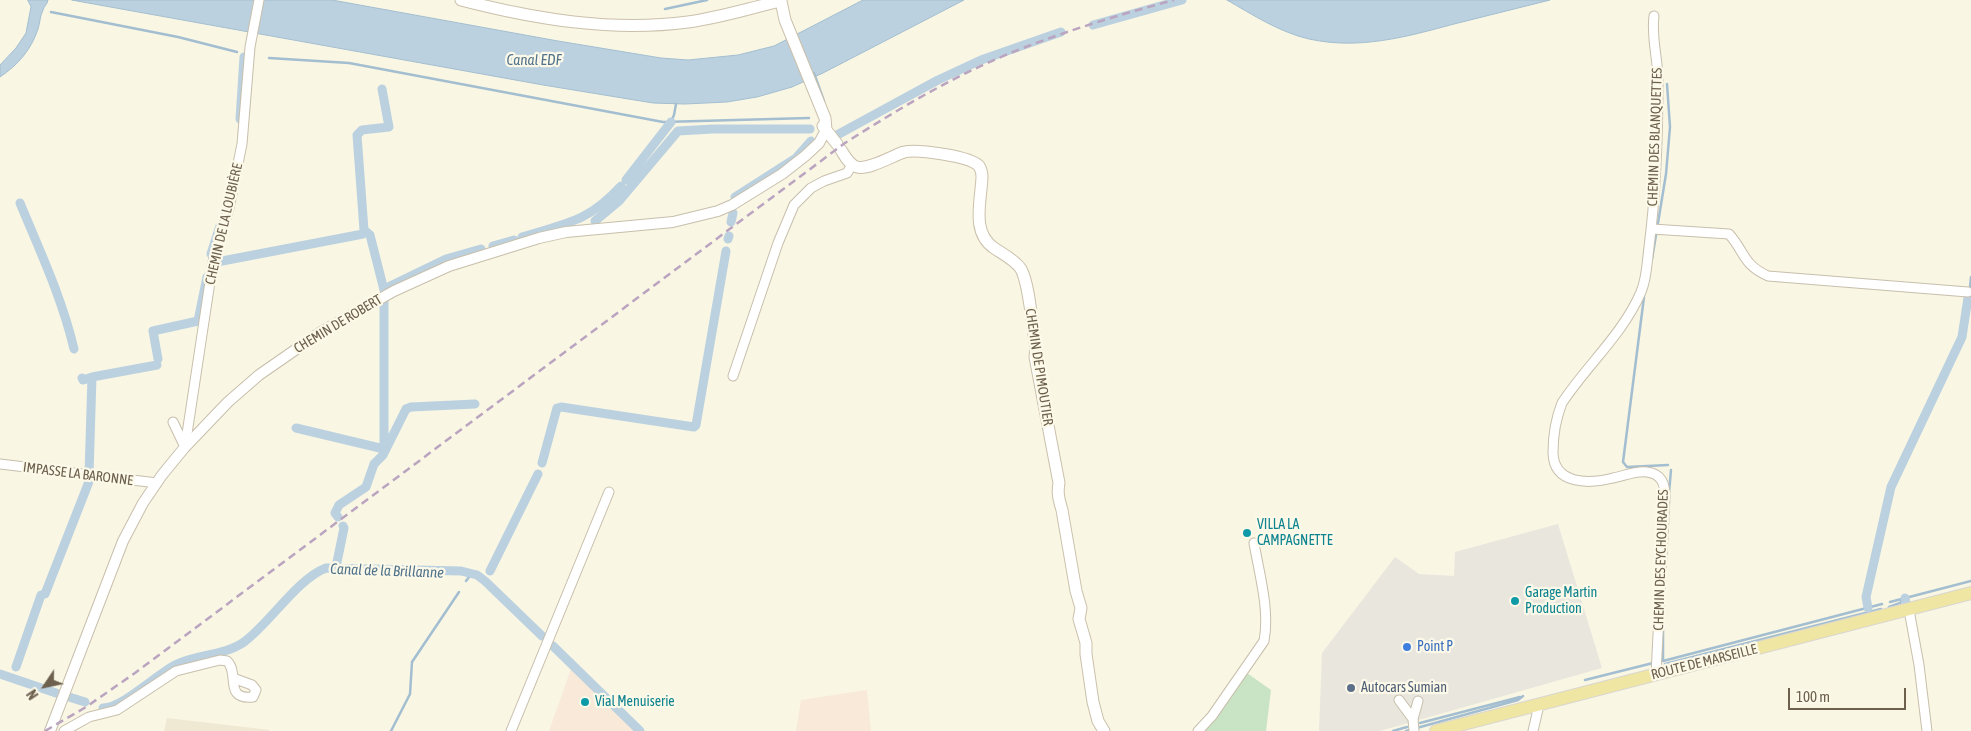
<!DOCTYPE html>
<meta charset="utf-8">
<style>
body{margin:0}
#map{position:relative;width:1971px;height:731px;overflow:hidden;background:#f9f6e4;font-family:"Asap Condensed",sans-serif}
canvas{display:block}
.north{position:absolute;left:20px;top:661px;width:50px;height:50px;-webkit-text-stroke:4px #fcf9e9;paint-order:stroke;rotate:236deg;font-size:14px;font-weight:700;line-height:20px;text-align:center;color:#6d604d}
.north::after{content:'';display:block;margin:auto;width:18px;height:22px;background:#6d604d;clip-path:polygon(50% 0,100% 100%,50% 72%,0 100%)}
.scale{position:absolute;left:1788px;top:688px;width:118px;height:22px;box-sizing:border-box;border:2px solid #6d604d;border-top:0;padding-left:6px;font-size:15px;line-height:18px;white-space:nowrap;color:#6d604d;-webkit-text-stroke:4px #fcf9e9;paint-order:stroke}
</style>
<div id="map">
<canvas width="1971" height="731"></canvas>
<div class="north">N</div>
<div class="scale">100 m</div>
</div>
<script>
const c = document.querySelector('canvas').getContext('2d');
c.lineJoin = 'round';
function fill(path, color) { c.fillStyle = color; c.fill(path, 'evenodd'); }
function strokePath(path, color, width, dash) { c.strokeStyle = color; c.lineWidth = width; c.lineCap = dash ? 'butt' : 'round'; c.setLineDash(dash || []); c.stroke(path); }
function label(font, color, halo, rows, align = 'center') {
  c.font = font + ' "Asap Condensed",sans-serif'; c.lineWidth = 4.5; c.setLineDash([]); c.textBaseline = 'middle'; c.strokeStyle = halo; c.fillStyle = color; for (const [text, x, y, turn = 0] of rows) {
    c.save(); c.translate(x, y); c.rotate((+turn || 0) * Math.PI / 180); c.textAlign = isNaN(turn) ? turn : align; if (halo) c.strokeText(text, 0, 0); c.fillText(text, 0, 0); c.restore();
  }
}
const residential = new Path2D(`
 M167,718L270,730L269,731H164Z`);
const commercial = new Path2D(`
 M571,669L636,731H549Z
 M867,690L871,731H796L801,700Z`);
const industrial = new Path2D(`
 M1558,524L1602,668L1380,731H1319L1322,653L1395,557L1419,574L1454,576L1455,552Z`);
const green = new Path2D(`
 M1247,673L1271,690L1266,731H1204Z`);
const water = new Path2D(`
 M28,0H48C47,5 44,6 43,10C40,16 40,23 38,29C31,50 18,65 0,77V65L16,48L26,33L31,7Z
 M72,0H332L558,41L661,58L688,60L738,55L774,46L863,0H964L823,73L792,87L757,97L727,102L685,104L653,103L543,85Z
 M1227,0H1550C1518,8 1486,16 1454,24C1406,37 1359,50 1309,39C1279,32 1253,15 1227,0Z`);
const stream = new Path2D(`
 M665,9L707,0
 M51,12L178,37L237,52
 M269,58L349,63L663,122L809,118
 M814,73L824,101
 M671,122L674,115L676,104
 M1658,223L1666,174L1670,127L1667,84
 M1652,259L1656,235
 M1970,287L1971,277
 M1644,297L1623,462L1627,467L1668,465
 M1669,493L1671,470
 M466,581L472,573
 M1890,602L1971,581
 M1889,607L1900,603L1903,599
 M1663,621V661L1882,604
 M1665,664L1881,609
 M1585,680L1653,663
 M1420,723L1520,697
 M391,731L410,694L412,662L459,592
 M1393,731L1407,727
 M1406,731L1518,700L1523,696`);
const canal = new Path2D(`
 M1093,25L1182,0
 M382,89L389,127L362,130L357,135L364,230L370,235L384,290
 M240,119L244,57
 M837,135L938,80L981,60L1061,32
 M626,180L671,122
 M735,197L796,158L811,141
 M20,203C40,251 62,298 74,349
 M595,221L619,201L678,131L713,129H810
 M731,222L733,213
 M522,237C566,223 587,223 621,186
 M728,239L729,236
 M493,246L514,240
 M211,254L220,226
 M217,262L363,234L364,230
 M384,289L446,259L481,249
 M384,299V450
 M158,359L153,331L198,321L207,277
 M92,377L157,365
 M82,378L83,380L92,377L89,474
 M296,428L384,449
 M542,463L557,408L561,407L694,427L696,425L726,251
 M338,517L335,513L339,505L366,487L374,464L383,455L406,409L411,407L475,404
 M336,567L344,528L343,526
 M490,571L538,474
 M1905,598L1906,603
 M1868,608L1866,597L1891,487L1962,337L1968,298
 M553,646L640,731
 M16,667L41,595L45,594L90,479
 M0,674L56,693
 M69,697L85,702
 M103,708C122,708 156,675 175,665C196,654 224,656 244,642C270,623 297,579 326,568L461,571L477,575L485,581L542,636`);
const minor = new Path2D(`
 M1654,16C1651,37 1658,59 1658,80C1658,135 1656,192 1649,247C1647,262 1647,278 1641,292C1623,334 1587,365 1562,403C1556,418 1553,436 1553,453C1554,485 1589,484 1613,478C1624,476 1637,470 1647,472C1662,474 1665,484 1665,497L1656,674
 M1652,229L1729,234C1745,252 1743,265 1768,276L1968,292
 M733,376L778,243L794,205L811,188L824,181L847,173L852,165
 M173,422L185,447
 M185,447L213,262L229,208L242,144L250,47L259,0
 M0,464L157,483
 M1909,610L1919,665L1927,731
 M1399,700L1413,719L1414,731
 M1413,719L1418,701
 M64,731L89,717L117,710L176,671L220,660L227,661C240,673 223,700 253,697L256,690L252,685L233,678
 M511,731L609,492
 M1198,731L1212,716L1264,641C1270,610 1259,573 1254,543
 M1533,731L1539,705`);
const tertiary = new Path2D(`
 M50,731L123,541L143,503L162,475L185,447L228,402L259,375L321,332L394,291L449,266L539,238L566,232L673,222L718,211L732,205L782,174L805,156L819,143L826,130`);
const secondary = new Path2D(`
 M461,0C534,19 612,32 688,22C719,18 750,8 781,1L785,20L825,118L826,130
 M823,126L837,144
 M841,150C845,156 849,165 857,167C869,170 892,156 904,152C917,149 970,156 979,166C981,169 982,173 982,177C981,202 971,232 994,248C1003,254 1015,260 1021,269C1030,286 1032,328 1036,348L1035,357L1059,483C1057,493 1059,500 1062,510L1076,591L1081,608L1079,619L1086,643V654L1093,702L1098,721L1104,731`);
const primary = new Path2D(`
 M1436,731L1971,593`);
const rail = new Path2D(`
 M45,731L86,707L135,673L845,143C897,110 950,78 1008,54C1062,32 1118,15 1174,0`);
const markers = [
 [1247,533,5,"#0f9aa8"],
 [1515,601,5,"#0f9aa8"],
 [1407,647,5,"#3f7fe0"],
 [1351,688,5,"#5c6f8a"],
 [585,702,5,"#0f9aa8"]
];
const streetNames = [
 ["CHEMIN DES BLANQUETTES",1655,137,-88],
 ["CHEMIN DE LA LOUBIÈRE",224,224,-77],
 ["CHEMIN DE ROBERT",338,324,-31],
 ["CHEMIN DE PIMOUTIER",1039,367,81],
 ["IMPASSE LA BARONNE",78,474,7],
 ["CHEMIN DES EYCHOURADES",1661,560,-88],
 ["ROUTE DE MARSEILLE",1704,662,-14]
];
const cultureNames = [
 ["VILLA LA",1257,525],
 ["CAMPAGNETTE",1257,541],
 ["Garage Martin",1525,593],
 ["Production",1525,609],
 ["Vial Menuiserie",595,702]
];
const shopNames = [
 ["Point P",1417,647]
];
const serviceNames = [
 ["Autocars Sumian",1361,688]
];
const waterNames = [
 ["Canal EDF",534,60],
 ["Canal de la Brillanne",387,571,2]
];
fill(residential, '#efe9d3');
fill(commercial, '#f8e9d9');
fill(industrial, '#e9e6de');
fill(green, '#c9e4c4');
fill(water, '#bbd1df');
strokePath(water, '#a3bed0', 1);
strokePath(stream, '#a3bed0', 2.5);
strokePath(canal, '#bbd1df', 9);
strokePath(minor, '#c8bfac', 11);
strokePath(tertiary, '#c8bfac', 12);
strokePath(secondary, '#cbc0ab', 13);
strokePath(primary, '#d9d6d1', 14);
strokePath(minor, '#fff', 9);
strokePath(tertiary, '#fff', 10);
strokePath(secondary, '#fff', 11);
strokePath(primary, '#efe6a4', 12);
strokePath(rail, '#baa4c0', 2.5, [8, 5]);
for (const [x, y, r, color] of markers) { const dot = new Path2D(); dot.arc(x, y, r, 0, 2 * Math.PI); c.fillStyle = color; c.fill(dot); strokePath(dot, '#fcf9e9', 2); }
label('14px', '#6d604d', '#fcf9e9', streetNames);
label('14px', '#0d838f', '#fcf9e9', cultureNames, 'left');
label('14px', '#366cbe', '#fcf9e9', shopNames, 'left');
label('14px', '#4e5e75', '#fcf9e9', serviceNames, 'left');
label('italic 15px', '#51738b', '#fcf9e9', waterNames);
</script>
